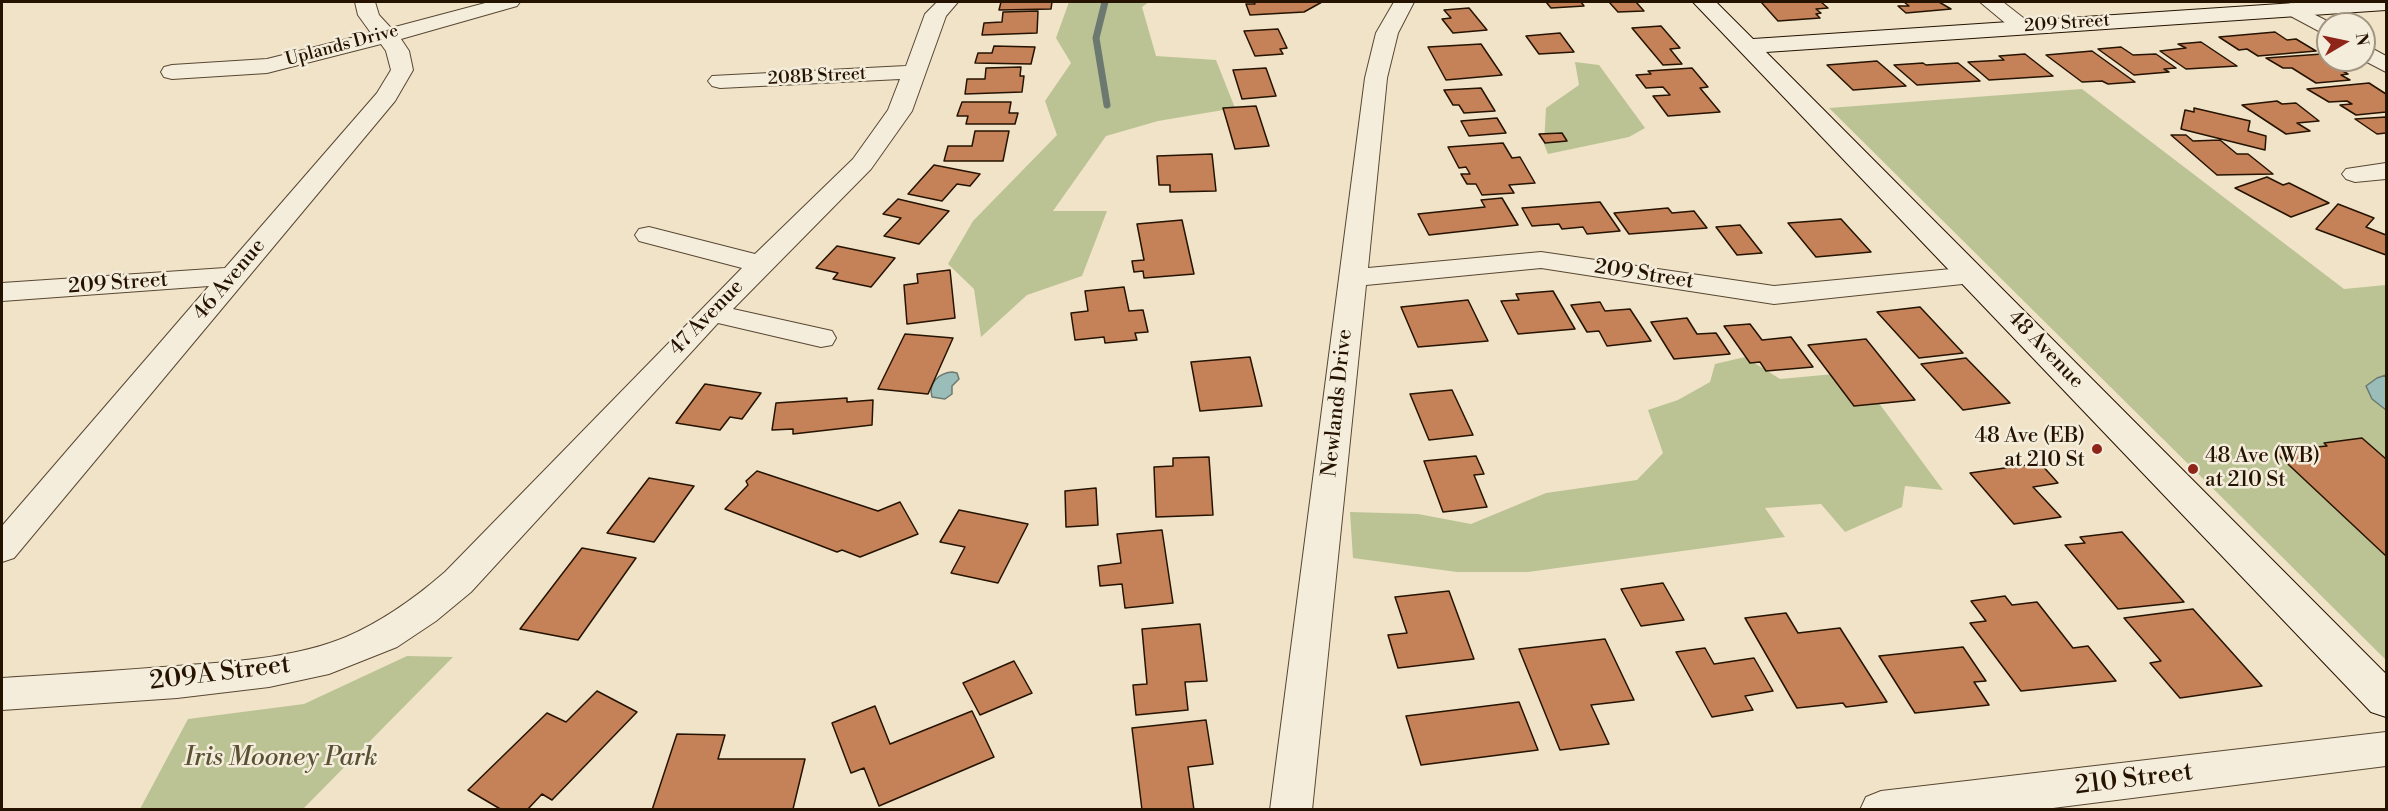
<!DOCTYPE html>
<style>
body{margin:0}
#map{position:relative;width:2388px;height:811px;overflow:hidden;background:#f0e3c8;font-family:"Libre Bodoni",serif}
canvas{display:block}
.frame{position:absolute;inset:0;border:3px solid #251300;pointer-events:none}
.north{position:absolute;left:2316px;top:12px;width:60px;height:60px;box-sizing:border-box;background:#f5eddb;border:2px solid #a29683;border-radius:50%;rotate:81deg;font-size:16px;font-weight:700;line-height:24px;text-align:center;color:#251300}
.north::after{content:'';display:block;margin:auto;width:21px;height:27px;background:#8f2418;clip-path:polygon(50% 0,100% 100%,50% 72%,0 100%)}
</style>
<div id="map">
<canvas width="2388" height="811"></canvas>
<div class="frame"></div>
<div class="north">N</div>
</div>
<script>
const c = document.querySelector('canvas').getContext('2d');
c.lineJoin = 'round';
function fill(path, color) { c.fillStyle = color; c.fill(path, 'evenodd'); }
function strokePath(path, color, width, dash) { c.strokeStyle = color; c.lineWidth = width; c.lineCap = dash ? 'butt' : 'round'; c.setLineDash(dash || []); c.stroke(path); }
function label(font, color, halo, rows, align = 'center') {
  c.font = font + ' "Libre Bodoni",serif'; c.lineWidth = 5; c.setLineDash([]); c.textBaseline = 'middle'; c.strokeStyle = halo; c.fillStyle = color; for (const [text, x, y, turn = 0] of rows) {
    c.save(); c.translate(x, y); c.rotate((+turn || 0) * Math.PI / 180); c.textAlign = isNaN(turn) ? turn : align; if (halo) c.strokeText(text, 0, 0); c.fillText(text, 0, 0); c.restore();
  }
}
const green = new Path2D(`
 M1069,2H1149L1142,7L1156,56L1216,60L1235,108L1158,121L1106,136L1053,211H1107L1082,276L1027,295L981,337L974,289L948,264L973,221L1057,135L1045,101L1071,63L1056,38Z
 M1575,62L1599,65L1645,128L1629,137L1548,154L1544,144L1546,108L1579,85Z
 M2082,89L2344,289L2386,285V660L1829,108Z
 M1745,357L1780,379L1856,372L1943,490L1905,486L1902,507L1845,532L1821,504L1765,508L1785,537L1528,572H1457L1353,558L1350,512L1418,514L1471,524L1546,493L1637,480L1663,453L1648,410L1678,400L1710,382L1715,364Z
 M407,656L453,657L303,809H140L188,719L304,704Z`);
const water = new Path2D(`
 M952,372L957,373L959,379L952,386V394L945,399L932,397C928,383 939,373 952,372Z
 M2386,375V410L2372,399L2366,386L2377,378Z`);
const stream = new Path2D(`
 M1105,2L1096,38L1107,105`);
const building = new Path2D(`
 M1001,2H1052L1051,9L999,10Z
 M1254,2H1322L1304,12L1250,15L1246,4H1255Z
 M1546,2H1581L1584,6L1551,8Z
 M1609,2H1636L1644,11L1618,12Z
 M1761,2H1821L1828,8L1816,9L1821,13L1816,14L1820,18L1778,21Z
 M1904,2H1939L1951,9L1906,13L1898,6H1909Z
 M1469,8L1487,30L1453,33L1442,19L1451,18L1444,10Z
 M1038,11L1037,33L982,35L984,23L1002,22L1003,12Z
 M1661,26L1680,48L1670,49L1682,64L1663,65L1632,28Z
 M1278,29L1287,48L1280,49L1283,54L1255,56L1244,31Z
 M2275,32L2287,40L2296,39L2316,51L2258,56L2247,49L2239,50L2219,37Z
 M1560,33L1574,52L1539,54L1526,36Z
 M2201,42L2237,66L2186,69L2160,51L2186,48L2178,44Z
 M1481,44L1502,75L1446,80L1428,47Z
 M994,46L1035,47L1031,64L975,63L978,53H992Z
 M2121,47L2133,55L2156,54L2176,68L2164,69L2169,72L2134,75L2098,49Z
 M2092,51L2135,82L2108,84L2102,81L2082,82L2046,55Z
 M2025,54L2053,76L1989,80L1968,62L2004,60L1999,56Z
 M2322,54L2342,66L2336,67L2348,74L2341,75L2350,80L2316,83L2292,68H2283L2266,58Z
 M1877,61L1906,86L1853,90L1827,65Z
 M1923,63L1926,65L1958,63L1980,81L1917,85L1894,65Z
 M1021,67L1020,76H1024L1022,92L965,94L967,79H985L986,68Z
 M1266,68L1276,96L1242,99L1233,70Z
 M1692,68L1708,87L1700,88L1720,112L1668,116L1653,96L1670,95L1663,87L1646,88L1636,75L1651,74L1648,71Z
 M2369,83L2386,94V112L2356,115L2340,105L2352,104L2347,101L2329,102L2307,89Z
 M1481,88L1495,111L1464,113L1459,105H1453L1444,90Z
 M2277,101L2282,104L2296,103L2319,121L2297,123L2310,131L2286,134L2242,105Z
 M962,102H1011L1009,113H1018L1015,124H966L968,116H957Z
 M1256,106L1269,146L1235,149L1223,108Z
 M2194,108L2250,121L2248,131L2266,136L2265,150L2181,129L2185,110L2194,112Z
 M2386,117V133L2377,134L2355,119Z
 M1497,118L1506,133L1469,136L1461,121Z
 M975,131H1009L1003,161H944L948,146H972Z
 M1562,133L1567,141L1545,143L1539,134Z
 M2171,135H2186L2193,141L2220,140L2237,154H2248L2273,174L2217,175Z
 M1503,143L1512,158L1520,157L1535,183L1509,185L1514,193L1482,195L1476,184H1467L1461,174H1470L1466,167L1459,168L1448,147Z
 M1212,154L1216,191L1170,192V185H1159L1157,156Z
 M934,165L980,174L970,186L957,184L942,201L908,194Z
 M2267,177L2283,185L2289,183L2329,203L2291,217L2235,188Z
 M1502,198L1518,225L1429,235L1418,214L1485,207L1481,200Z
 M898,199L949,211L919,244L884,236L901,218L883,214Z
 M1600,202L1620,231L1587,234L1583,227L1562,229L1559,224L1532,226L1522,208Z
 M2338,204L2374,218L2366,227L2386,235V255L2316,229Z
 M1668,208L1672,213L1694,211L1707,228L1629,234L1614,213Z
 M1841,219L1871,252L1816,257L1788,223Z
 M1182,220L1194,274L1144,278L1143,271L1134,272L1132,261L1144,260L1137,224Z
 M1740,225L1762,253L1737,255L1716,227Z
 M837,246L895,258L871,287L833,279L838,273L816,268Z
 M950,270L955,318L907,324L904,285L918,283L917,274Z
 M1124,287L1129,311L1143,310L1148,332L1135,333L1137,340L1105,343L1104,337L1075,340L1071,313L1088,311L1085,291Z
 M1553,291L1575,329L1518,334L1501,301L1519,300L1516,294Z
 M1468,300L1488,341L1418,347L1401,307Z
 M1600,302L1605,311L1630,309L1651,341L1607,346L1599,331L1587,332L1571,305Z
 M1920,307L1963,353L1919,358L1877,312Z
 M1687,318L1697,334L1716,333L1730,354L1674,359L1651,322Z
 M1750,324L1762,340L1791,337L1813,367L1766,371L1760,362L1750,363L1724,326Z
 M905,334L953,338L928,394L878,389Z
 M1866,339L1915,400L1854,406L1808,345Z
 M1250,357L1262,406L1200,411L1191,362Z
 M1966,358L2010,403L1963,410L1921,364Z
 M705,384L761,393L742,419L730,417L720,430L676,423Z
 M1452,390L1473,435L1429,440L1410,394Z
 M847,398V402L873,400L872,425L793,434V429L772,430L776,403Z
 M2362,438L2386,459V556L2274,451L2327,446L2324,443Z
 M1476,456L1484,474L1474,475L1487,507L1443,512L1424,461Z
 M1209,457L1213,515L1156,517L1154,467L1173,466V458Z
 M2040,463L2058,483L2033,487L2061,517L2014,524L1970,473Z
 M757,471L878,511L900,502L918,534L860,557L842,550L837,552L725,509L748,485L746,481Z
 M649,478L694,486L654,542L607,533Z
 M1096,488L1098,525L1066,527L1065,491Z
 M959,510L1028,524L998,583L951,573L965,547L940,542Z
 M1162,530L1173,603L1125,608L1122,584L1100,586L1098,566L1121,563L1117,534Z
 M2122,532L2184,602L2118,609L2065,545L2085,543L2080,537Z
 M582,548L636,558L578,640L520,629Z
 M1663,583L1684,620L1641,626L1621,589Z
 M1449,591L1474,659L1398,668L1388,635L1407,633L1395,597Z
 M2005,596L2012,605L2037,602L2073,648L2088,646L2116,681L2021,691L1970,623L1986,621L1971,601Z
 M2193,609L2262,686L2180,698L2150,663L2161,661L2124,618Z
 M1786,613L1798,633L1840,628L1887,702L1846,707L1843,703L1797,708L1745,618Z
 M1200,624L1207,681L1185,682L1188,710L1136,715L1133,685L1147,684L1142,629Z
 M1605,639L1634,700L1591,705L1609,744L1560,750L1519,649Z
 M1963,647L1986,681L1974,682L1989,705L1915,713L1879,656Z
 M1705,648L1714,664L1754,658L1773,691L1745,696L1753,710L1712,717L1676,652Z
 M1014,661L1032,693L980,715L963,683Z
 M597,691L637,712L552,800L542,794L527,810H502L468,790L547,713L566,722Z
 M1519,702L1538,750L1421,765L1406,716Z
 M875,706L890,744L972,711L994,757L879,806L864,768L851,773L832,723Z
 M1206,720L1213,764L1188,767L1194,810H1142L1132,728Z
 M677,734L725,735L718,759H805L793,809L652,810Z`);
const street = new Path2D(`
 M355,2H375L379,15L391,28L489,2H520L517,6L401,39L409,51L413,70L395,101L14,558L2,562V526L209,286L2,301V283L225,268L377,93L391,70L386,51L381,44L267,73L172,79L164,77L161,72L164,67L172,65L267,59L371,33L358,15Z
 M937,2H958L946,16L912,111L871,169L733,309L832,331L836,338L832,345L821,347L718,323L471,592L436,621L397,647L329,674L269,687L177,698L2,710V678C64,674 127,670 189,665C240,661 298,657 346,637C383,621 415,598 445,572L742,268L639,241L635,235L639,229L649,227L755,254L853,159L888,110L900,79L720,88L712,86L708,81L712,76L906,66L925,14Z
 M1394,2H1414L1398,33L1387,78L1368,268L1541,252L1774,286L1972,267L1982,269L1986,275L1982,281L1972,283L1774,304L1541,268L1366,285L1312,810H1270L1365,78L1376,33Z
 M1980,2H2003L2035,27L2032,32H2016Z
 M2292,3L2333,24H2328V36L2285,13L2281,9L2285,5Z
 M2364,44L2386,56V72L2363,60Z
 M2386,163V179L2355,182L2346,179L2342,174L2346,169Z
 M2386,732V766L2037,810H1860L1866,797L1881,791Z`);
const secondary = new Path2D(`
 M1693,2H1716L1753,39L2310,2H2386V10L1766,52L2386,674V717L2371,712Z`);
const markers = [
 [2097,449,6,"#8f2418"],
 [2193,469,6,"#8f2418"]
];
const farStreetnames = [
 ["209 Street",2067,24,-4],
 ["Uplands Drive",342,46,-15],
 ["208B Street",817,77,-3]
];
const streetNames = [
 ["209 Street",1644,275,9],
 ["46 Avenue",230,280,-50],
 ["209 Street",118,284,-4],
 ["47 Avenue",707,318,-46],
 ["48 Avenue",2045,350,46],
 ["Newlands Drive",1338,403,-84]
];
const poiNames = [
 ["48 Ave (EB)",2085,437],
 ["at 210 St",2085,461],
 ["48 Ave (WB)",2205,457,"left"],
 ["at 210 St",2205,481,"left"]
];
const nearStreetnames = [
 ["209A Street",220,674,-7],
 ["210 Street",2134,780,-7]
];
const nearParknames = [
 ["Iris Mooney Park",281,759]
];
fill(green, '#bbc394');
fill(water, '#9bbdba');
strokePath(water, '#6c7970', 1.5);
strokePath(stream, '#6c7970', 7);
fill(building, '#c58259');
strokePath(building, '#251300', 1.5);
strokePath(street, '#584732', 2);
strokePath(secondary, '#251300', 2);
fill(street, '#f5eddb');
fill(secondary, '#f5eddb');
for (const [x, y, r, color] of markers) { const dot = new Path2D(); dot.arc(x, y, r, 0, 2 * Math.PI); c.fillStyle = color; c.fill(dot); strokePath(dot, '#f5eddb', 2); }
label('18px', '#251300', '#f5eddb', farStreetnames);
label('21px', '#251300', '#f5eddb', streetNames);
label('21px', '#251300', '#f5eddb', poiNames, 'right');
label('26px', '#251300', '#f5eddb', nearStreetnames);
label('italic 26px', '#5a5134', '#f5eddb', nearParknames);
</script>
